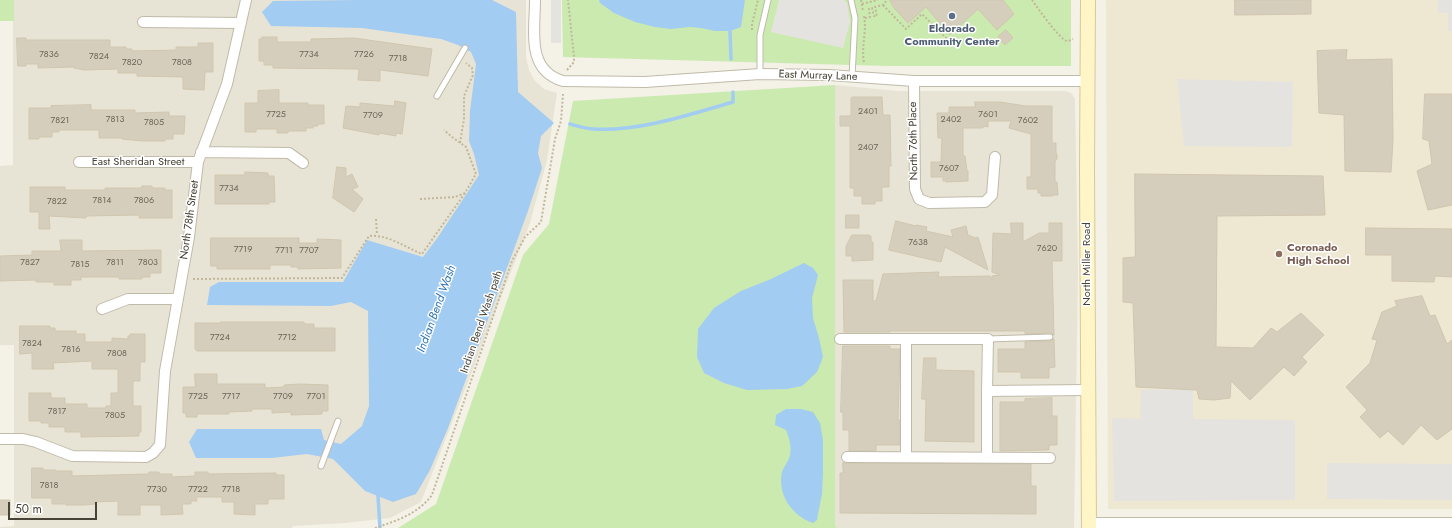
<!DOCTYPE html>
<style>
body{margin:0}
#map{position:relative;width:1452px;height:528px;overflow:hidden;background:#f4f1e7;font-family:Jost,sans-serif}
canvas{display:block}
.scale{position:absolute;left:8px;top:502px;width:89px;height:18px;box-sizing:border-box;border:2px solid #474236;border-top:0;padding-left:5px;font-size:12px;line-height:14px;white-space:nowrap;color:#474236;-webkit-text-stroke:3px #fff;paint-order:stroke}
</style>
<div id="map">
<canvas width="1452" height="528"></canvas>
<div class="scale">50 m</div>
</div>
<script>
const c = document.querySelector('canvas').getContext('2d');
c.lineJoin = 'round';
function fill(path, color) { c.fillStyle = color; c.fill(path, 'evenodd'); }
function strokePath(path, color, width, dash) { c.strokeStyle = color; c.lineWidth = width; c.lineCap = dash ? 'butt' : 'round'; c.setLineDash(dash || []); c.stroke(path); }
function label(font, color, halo, rows, align = 'center') {
  c.font = font + ' Jost,sans-serif'; c.lineWidth = 3; c.setLineDash([]); c.textBaseline = 'middle'; c.strokeStyle = halo; c.fillStyle = color; for (const [text, x, y, turn = 0] of rows) {
    c.save(); c.translate(x, y); c.rotate((+turn || 0) * Math.PI / 180); c.textAlign = isNaN(turn) ? turn : align; if (halo) c.strokeText(text, 0, 0); c.fillText(text, 0, 0); c.restore();
  }
}
const residential = new Path2D(`
 M13,0H526V57L529,70L535,81L544,89L557,93L547,160L530,223L421,502L390,518L345,523L293,526L292,528H0V527L14,526V345H0V166L13,165Z
 M835,85L898,91H1065L1071,93L1075,99L1078,269L1074,528H837L835,525Z`);
const education = new Path2D(`
 M1106,0H1452V509H1108Z`);
const green = new Path2D(`
 M0,0H14V21H0Z
 M562,0H1071V66H888L563,57Z
 M835,85V525L837,528H398L436,504L523,255L549,224L573,101Z`);
const parking = new Path2D(`
 M551,0H561V43H551Z
 M779,0H844L847,3L850,22L843,48L771,32Z
 M1438,0H1452V31H1448V13H1438Z
 M1177,79L1293,82L1292,147L1184,146Z
 M1193,389V419L1295,420V500L1114,501L1112,418L1140,419L1141,390Z
 M1327,463L1452,464V500L1327,499Z`);
const water = new Path2D(`
 M360,0H492L516,12L518,92L554,123L541,136L538,153L542,168L528,211L448,428L430,470L416,494L393,502L365,491L333,459L307,454L272,458H196L189,442L197,429H321L324,440L341,444L362,426L369,406L368,311L351,302L331,306L207,305L210,287L219,282H343L367,240L423,257L438,237L479,175L474,154L469,141L470,111L476,64L471,52L458,45L441,39L362,28L271,26L262,12L273,1Z
 M599,0H745L741,27L730,31H715L701,28L690,27L671,29L655,27L635,22L614,13L600,3Z
 M804,263L813,268L818,275L812,298L813,318L819,338L823,357L817,372L802,386L787,389L747,390L724,383L704,373L697,357L698,329L714,308L741,291L771,279Z
 M786,409H801L813,412L820,423L823,440V474L822,494L818,514L817,520L813,523C792,516 777,494 782,472C784,466 789,461 790,455C792,446 789,438 786,430L775,425L776,415Z`);
const stream = new Path2D(`
 M729,28L730,31L731,59
 M570,124C578,126 586,129 594,129C638,132 691,114 733,102V92
 M380,492L378,496L380,528`);
const building = new Path2D(`
 M890,0H1003L1014,14L997,30L978,9L950,35L926,7L908,23L894,8Z
 M1235,0H1311V14L1235,15Z
 M1006,30L1013,38L1005,45L998,37Z
 M262,37H277V42H311V39L354,38L432,49L428,76L380,70V81L358,80L359,69L273,68V65H264V61H259V39H262Z
 M17,38H26V40H110V47H126V49H132V51L176,50V47H198V43H213V72H205L204,90L183,89V77L137,76V73H118V69L84,70L74,68V67L38,68V64H26V66H18Z
 M1347,50L1346,60L1392,59L1393,140L1391,172L1345,171L1344,115L1319,113L1317,51Z
 M279,90V103H308V105H324V124H318V126H313V128H306V131H288V133H277V129H256V132H245V103H258V91Z
 M1425,94H1452V205L1428,210L1417,171L1432,164L1429,141L1423,139Z
 M852,97H882L883,115H890L891,166H889V187H882V201H875V204H862V196H854V188H850V126H840V116H851V99Z
 M395,101L406,103L402,134L396,133V136L379,133V135L343,128L346,106L360,107V103L394,106Z
 M975,102H1000L1026,106H1052V143H1056V153L1057,155V159L1055,161V182H1057L1058,195H1053V196H1041V193H1038V189H1027V177H1031V134L1009,128L1011,121H988V127L983,126V128H963V156H965L967,171H968V181L946,182V181H943V177H931V162H941L942,138H938L937,113H949V107H975Z
 M91,105V110H135V113L169,112V116H185L184,134H173V139H165V141H142L122,139V138H99V130H59V132H52V137H39V139H29V108H51V106Z
 M337,167L346,168V177L352,174L358,187L352,189L363,199L354,212L333,198Z
 M245,172L268,173V176H274L275,202H269V204H215V175H245Z
 M1135,174L1323,176L1325,215L1217,216L1216,347L1253,348L1271,328L1277,332L1301,313L1324,335L1302,357L1307,362L1294,376L1284,367L1250,400L1231,381L1230,398L1214,400L1199,399L1197,390L1136,387L1133,303L1123,302V258L1135,257Z
 M142,186H152V188H165V190H172V218H139V215L86,216V218L49,216L50,229H39V212H30V187H65V190H105V188H142Z
 M846,215H859V228H846Z
 M896,221L916,226V225L927,227L926,231L953,237L951,230L966,226L968,235L975,238L978,237L988,270L945,247L941,262L889,250Z
 M1011,223H1023V242L1039,233H1049V223H1062V261H1052L1054,335L1050,333L1025,334V331H890V332H844L843,280H873V301H876L883,274L939,272L938,277L990,276L992,280V276L1000,275L992,272L993,233L1011,234Z
 M1366,228L1452,229V277L1435,276L1434,282L1392,281V255H1366Z
 M852,235H869V236H871V242H873V260L852,261V256H846V247Z
 M211,238H299V243H317V239L341,240V268L298,269V267H291V265H270V269H217V266H211Z
 M60,240H82V251L161,250V273H150V277H142V279H119V277H81V280H71V285H54V282H36V280L0,281V256L32,255V251H61Z
 M1422,296L1430,316L1435,315L1447,344L1452,340V429L1437,440L1421,425L1403,445L1388,431L1380,438L1360,417L1367,410L1346,387L1370,363L1377,340L1372,339L1382,312L1397,306L1395,301Z
 M221,322H304V324H314V328H335V351H197L195,349V323H221Z
 M20,326H50V328H55V331H76V334H85V342H112V338L128,339V336H130V334H145V362H140V381H133V406H141V432H139V436L81,437V432H65V427H49V423H41V421H29V393H51V398H65V404H87V408H106V406H111V393H118V369H92V361L53,363L54,369H32V353L20,354Z
 M1054,339L1055,367L1049,368V378H1021V372H998V349H1025V342L1050,341Z
 M843,346H890V349H900L898,420H900V445H876V451H849V430H843V412H841Z
 M924,358H936V370L974,371V442L925,441L926,399H922Z
 M195,374H217V384H265V388L284,387V385L300,384L328,385V411H322V414L291,415V412L272,413V409H252V411L229,412V414H197V417H186V413H183V387H195Z
 M1052,398V416H1057V445H1049V450L1000,451V402H1025V399Z
 M843,463L1031,464V486H1036V514L840,513V473H843Z
 M32,468H43V470H56V471H72V476L149,474V472H159V474H172V477L195,476V472H208V474L276,473V475H284V499H268V504H255V515L234,514V502H222V497H196L197,501H191V504H182L183,514L161,515V505H140V515H118V501L95,502V504L84,505H66V504H52V498H32Z
 M0,500H10V515H0Z`);
const path = new Path2D(`
 M861,0L863,11
 M1032,0C1037,7 1060,40 1067,41C1069,41 1071,40 1073,39
 M862,4L878,0
 M883,5L906,29L922,14L946,38L967,41
 M865,18L870,17L869,9L872,8L874,16H877L875,7L883,5L887,0
 M752,30V24L758,0
 M864,62C861,47 867,31 864,16
 M567,70L574,62V57L568,0
 M460,143L464,119V96L473,75L472,68L466,63
 M420,199L455,197L465,193L476,174L466,147L452,137L444,130
 M376,219L377,235
 M193,279L342,278L369,236C387,234 405,247 422,254L465,193
 M375,528C396,521 418,514 432,495L512,261L525,237L541,222L555,139L561,121L563,94`);
const lane = new Path2D(`
 M851,0L855,18L852,77
 M760,74V35L768,0
 M437,96L465,48
 M988,339L1050,337
 M321,466L338,421`);
const street = new Path2D(`
 M535,0C535,31 526,70 563,81L645,82L760,74L829,75L914,81H1087
 M143,22L241,23
 M914,81L915,189L919,199L929,203L985,202L992,195L995,157
 M201,152L289,153L303,163
 M79,162H198
 M102,309L128,299H178
 M840,339H988L987,391L1088,390
 M0,439H23L36,442L72,456L146,457L153,453L160,445L165,371L189,237L198,162L227,84L246,0
 M906,456V339
 M847,457L1050,458
 M987,457V391
 M1089,523H1452`);
const secondary = new Path2D(`
 M1088,0L1087,170L1089,528`);
const markers = [
 [952,16,4,"#5c6f8a"],
 [1279,254,4,"#8d6e63"]
];
const numberNames = [
 ["7836",49,55],
 ["7734",309,55],
 ["7726",364,55],
 ["7824",99,57],
 ["7718",398,59],
 ["7820",132,63],
 ["7808",182,63],
 ["2401",868,112],
 ["7725",276,115],
 ["7601",988,115],
 ["7709",373,116],
 ["7813",115,120],
 ["2402",951,120],
 ["7821",60,121],
 ["7602",1028,121],
 ["7805",154,123],
 ["2407",868,148],
 ["7607",949,169],
 ["7734",229,189],
 ["7814",102,201],
 ["7806",144,201],
 ["7822",57,202],
 ["7638",918,243],
 ["7620",1047,249],
 ["7719",243,250],
 ["7711",284,251],
 ["7707",309,251],
 ["7827",30,263],
 ["7811",115,263],
 ["7803",148,263],
 ["7815",80,265],
 ["7724",220,338],
 ["7712",287,338],
 ["7824",32,344],
 ["7816",71,350],
 ["7808",117,354],
 ["7725",198,397],
 ["7717",231,397],
 ["7709",283,397],
 ["7701",316,397],
 ["7817",57,412],
 ["7805",115,416],
 ["7818",49,486],
 ["7730",157,490],
 ["7722",198,490],
 ["7718",231,490]
];
const serviceNames = [
 ["Eldorado",952,29],
 ["Community Center",952,42]
];
const streetNames = [
 ["East Murray Lane",818,76,2],
 ["North 76th Place",914,141,-91],
 ["East Sheridan Street",138,162],
 ["North 78th Street",190,220,-82],
 ["North Miller Road",1087,264,-90],
 ["Indian Bend Wash path",482,322,-71]
];
const educationNames = [
 ["Coronado",1287,248],
 ["High School",1287,261]
];
const waterNames = [
 ["Indian Bend Wash",437,309,-70]
];
fill(residential, '#e8e4d5');
fill(education, '#eee7d1');
fill(green, '#cbeaaf');
fill(parking, '#e5e3df');
fill(water, '#a2ccf2');
strokePath(stream, '#a2ccf2', 3.5);
fill(building, '#d6cebc');
strokePath(building, '#d1c6af', 1);
strokePath(lane, '#c0baa9', 7);
strokePath(street, '#c0baa9', 12);
strokePath(secondary, '#d6c996', 16);
strokePath(path, '#c2b79a', 2, [2, 2]);
strokePath(lane, '#fff', 5);
strokePath(street, '#fff', 10);
strokePath(secondary, '#fff5c6', 14);
for (const [x, y, r, color] of markers) { const dot = new Path2D(); dot.arc(x, y, r, 0, 2 * Math.PI); c.fillStyle = color; c.fill(dot); strokePath(dot, '#fff', 1.5); }
label('9px', '#6b6558', null, numberNames);
label('bold 11px', '#4e5e75', '#fff', serviceNames);
label('11px', '#474236', '#fff', streetNames);
label('bold 11px', '#785e54', '#fff', educationNames, 'left');
label('italic 12px', '#2b72b7', '#fff', waterNames);
</script>
